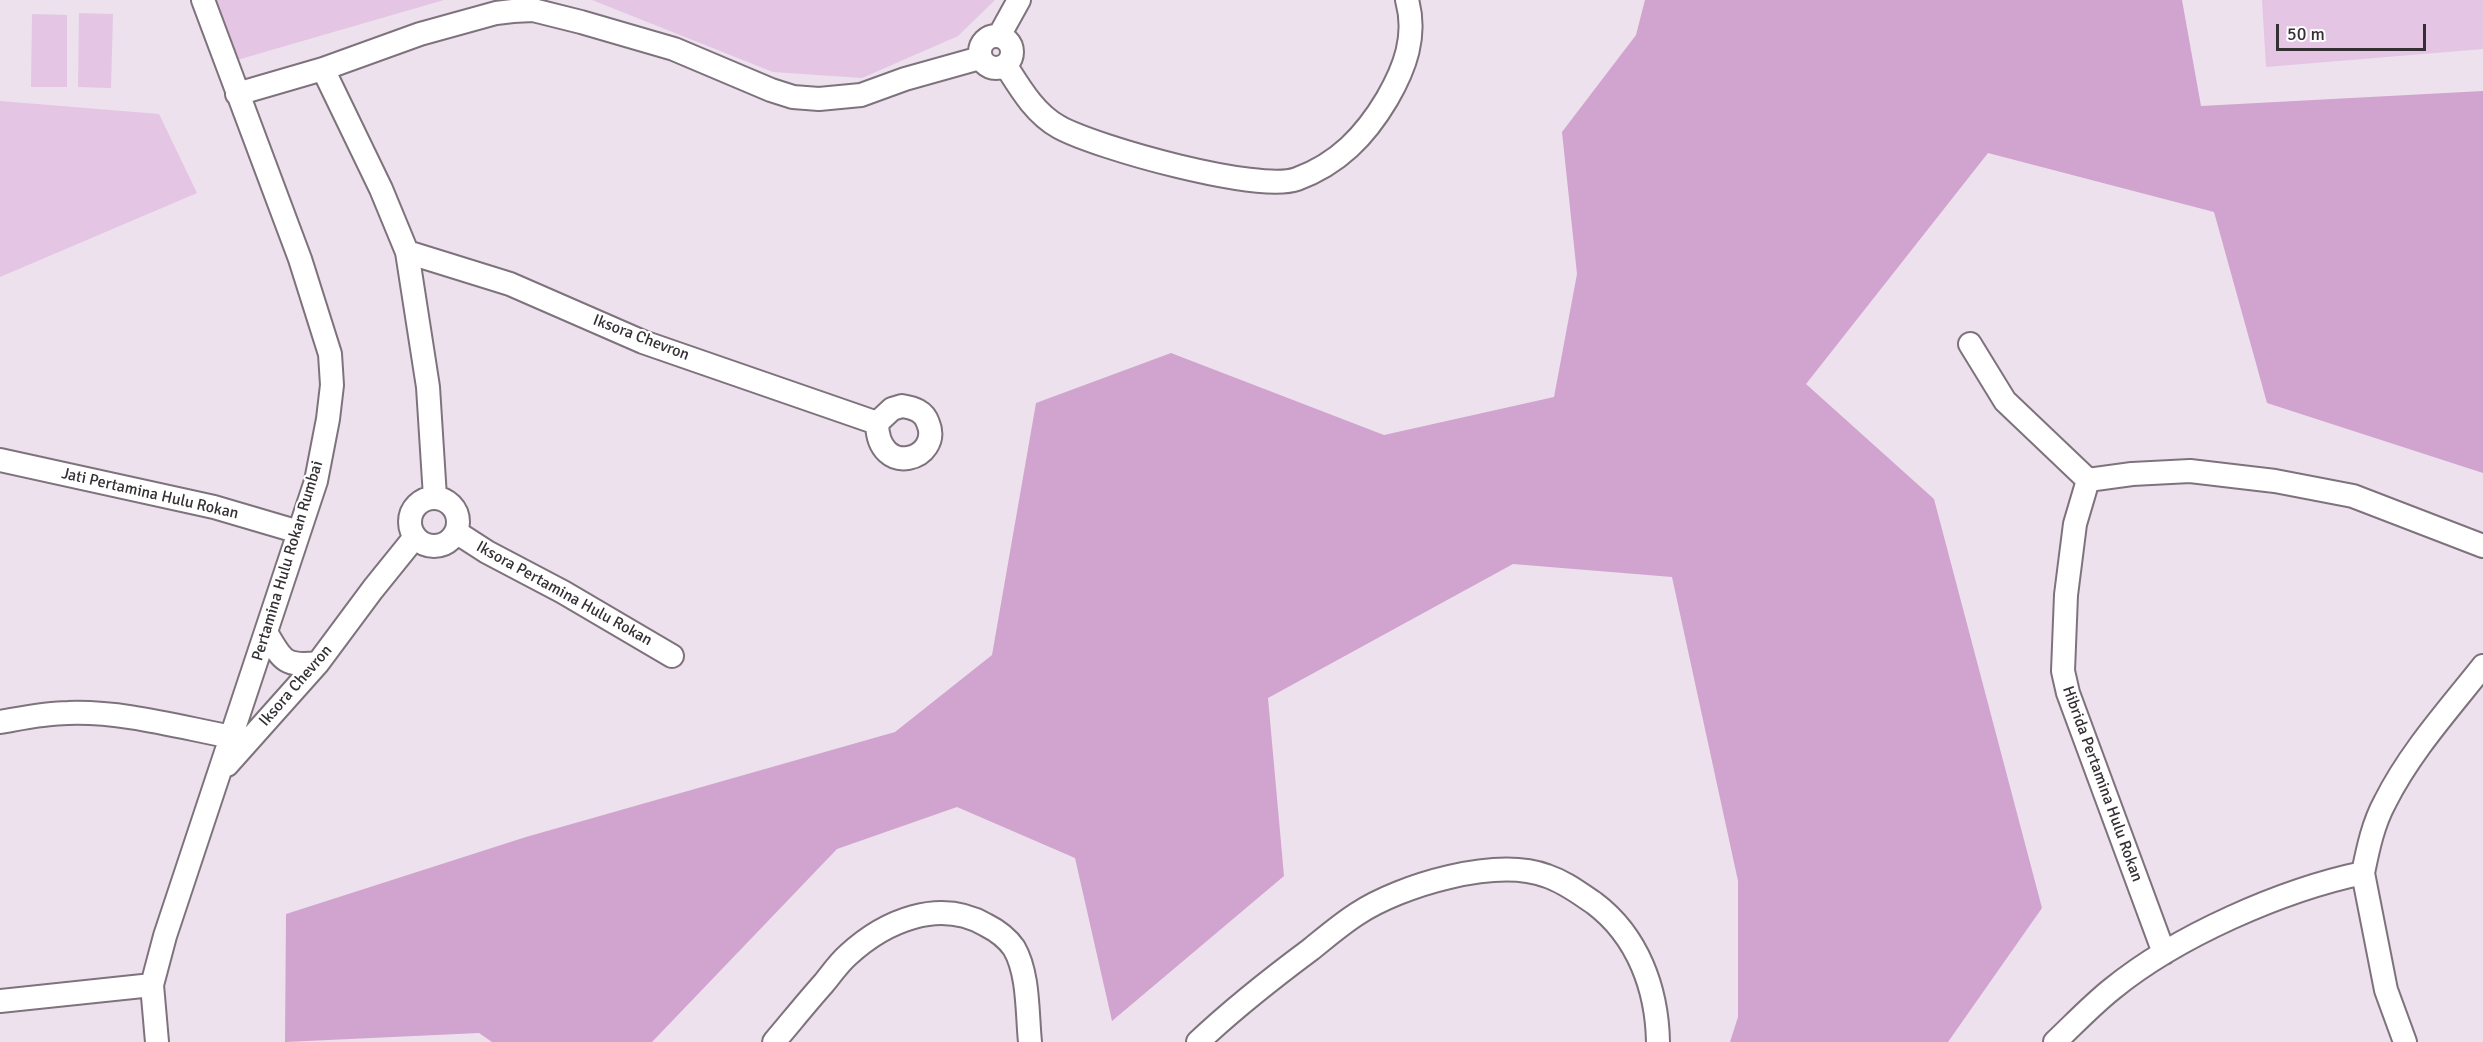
<!DOCTYPE html>
<style>
body{margin:0}
#map{position:relative;width:2483px;height:1042px;overflow:hidden;background:#ede1ed;font-family:Signika,sans-serif}
canvas{display:block}
.scale{position:absolute;left:2276px;top:24px;width:150px;height:27px;box-sizing:border-box;border:3px solid #343034;border-top:0;padding-left:8px;font-size:18px;line-height:21px;white-space:nowrap;color:#343034;-webkit-text-stroke:4px #fff;paint-order:stroke}
</style>
<div id="map">
<canvas width="2483" height="1042"></canvas>
<div class="scale">50 m</div>
</div>
<script>
const c = document.querySelector('canvas').getContext('2d');
c.lineJoin = 'round';
function fill(path, color) { c.fillStyle = color; c.fill(path, 'evenodd'); }
function strokePath(path, color, width, dash) { c.strokeStyle = color; c.lineWidth = width; c.lineCap = dash ? 'butt' : 'round'; c.setLineDash(dash || []); c.stroke(path); }
function label(font, color, halo, rows, align = 'center') {
  c.font = font + ' Signika,sans-serif'; c.lineWidth = 4.5; c.setLineDash([]); c.textBaseline = 'middle'; c.strokeStyle = halo; c.fillStyle = color; for (const [text, x, y, turn = 0] of rows) {
    c.save(); c.translate(x, y); c.rotate((+turn || 0) * Math.PI / 180); c.textAlign = isNaN(turn) ? turn : align; if (halo) c.strokeText(text, 0, 0); c.fillText(text, 0, 0); c.restore();
  }
}
const green = new Path2D(`
 M207,0H444L230,62Z
 M592,0H995L958,36L862,78L773,72Z
 M2262,0H2483V49L2266,67Z
 M79,13L113,14L111,88L78,87Z
 M32,14L67,15V87H31Z
 M0,101L159,114L197,193L0,277Z`);
const forest = new Path2D(`
 M1645,0H2182L2201,106L2483,91V473L2267,403L2214,212L1988,153L1806,384L1934,499L2042,908L1948,1042H1730L1738,1017V881L1672,577L1513,564L1268,698L1284,876L1112,1021L1075,858L957,807L837,849L652,1042H492L479,1033L285,1042L286,914L526,837L895,732L992,655L1036,403L1171,353L1384,435L1554,397L1577,274L1562,132L1636,35Z`);
const minor = new Path2D(`
 M980 52a16 16 0 1 1 32 0a16 16 0 1 1-32 0Z
 M999,36L1019,0
 M1006,66C1020,88 1035,114 1059,127C1097,148 1259,193 1297,179C1338,164 1365,136 1387,99C1405,68 1417,36 1407,0
 M323,69L381,189L407,252L428,387L435,497
 M237,94L323,69L420,34L496,13L513,11L533,10L581,22L674,49L771,90L793,97L819,99L861,95L905,79L980,58
 M407,252L510,284L643,342L877,423
 M1970,344L2005,401L2088,480
 M902,406C914,408 924,411 928,423C943,459 878,480 877,423L892,409Z
 M0,460L214,507L299,532
 M410 522a24 24 0 1 1 48 0a24 24 0 1 1-48 0Z
 M456,532L487,552L563,592L672,656
 M266,632C282,660 284,667 318,663
 M0,722C23,718 46,713 68,713C123,711 179,727 232,737
 M227,765L318,663L373,589L415,537
 M2363,873C2368,849 2373,824 2385,802C2410,752 2449,709 2483,666
 M2164,953L2068,693L2063,671L2066,595L2075,524L2088,480L2132,474L2190,471L2275,481L2353,496L2483,546
 M0,1001L152,985
 M157,1042L152,985L165,936L316,481L328,419L332,385L330,354L300,259L203,0
 M774,1042C791,1022 807,1002 824,983C832,973 839,963 848,955C885,921 939,898 986,925C996,930 1007,938 1014,948C1029,974 1027,1013 1030,1042
 M1198,1042C1233,1009 1271,979 1310,950C1325,938 1340,925 1357,914C1401,885 1496,857 1547,876C1565,882 1579,893 1594,903C1638,936 1657,989 1658,1042
 M2055,1042C2074,1024 2092,1005 2112,989C2177,936 2282,890 2363,873L2386,990L2405,1042`);
const streetNames = [
 ["Iksora Chevron",641,338,21],
 ["Jati Pertamina Hulu Rokan",150,494,13],
 ["Pertamina Hulu Rokan Rumbai",288,561,-73],
 ["Iksora Pertamina Hulu Rokan",564,594,29],
 ["Iksora Chevron",296,686,-49],
 ["Hibrida Pertamina Hulu Rokan",2102,784,70]
];
fill(green, '#e4c5e3');
fill(forest, '#d1a3cf');
strokePath(minor, '#7e737d', 26);
strokePath(minor, '#fff', 22);
label('16px', '#343034', '#fff', streetNames);
</script>
